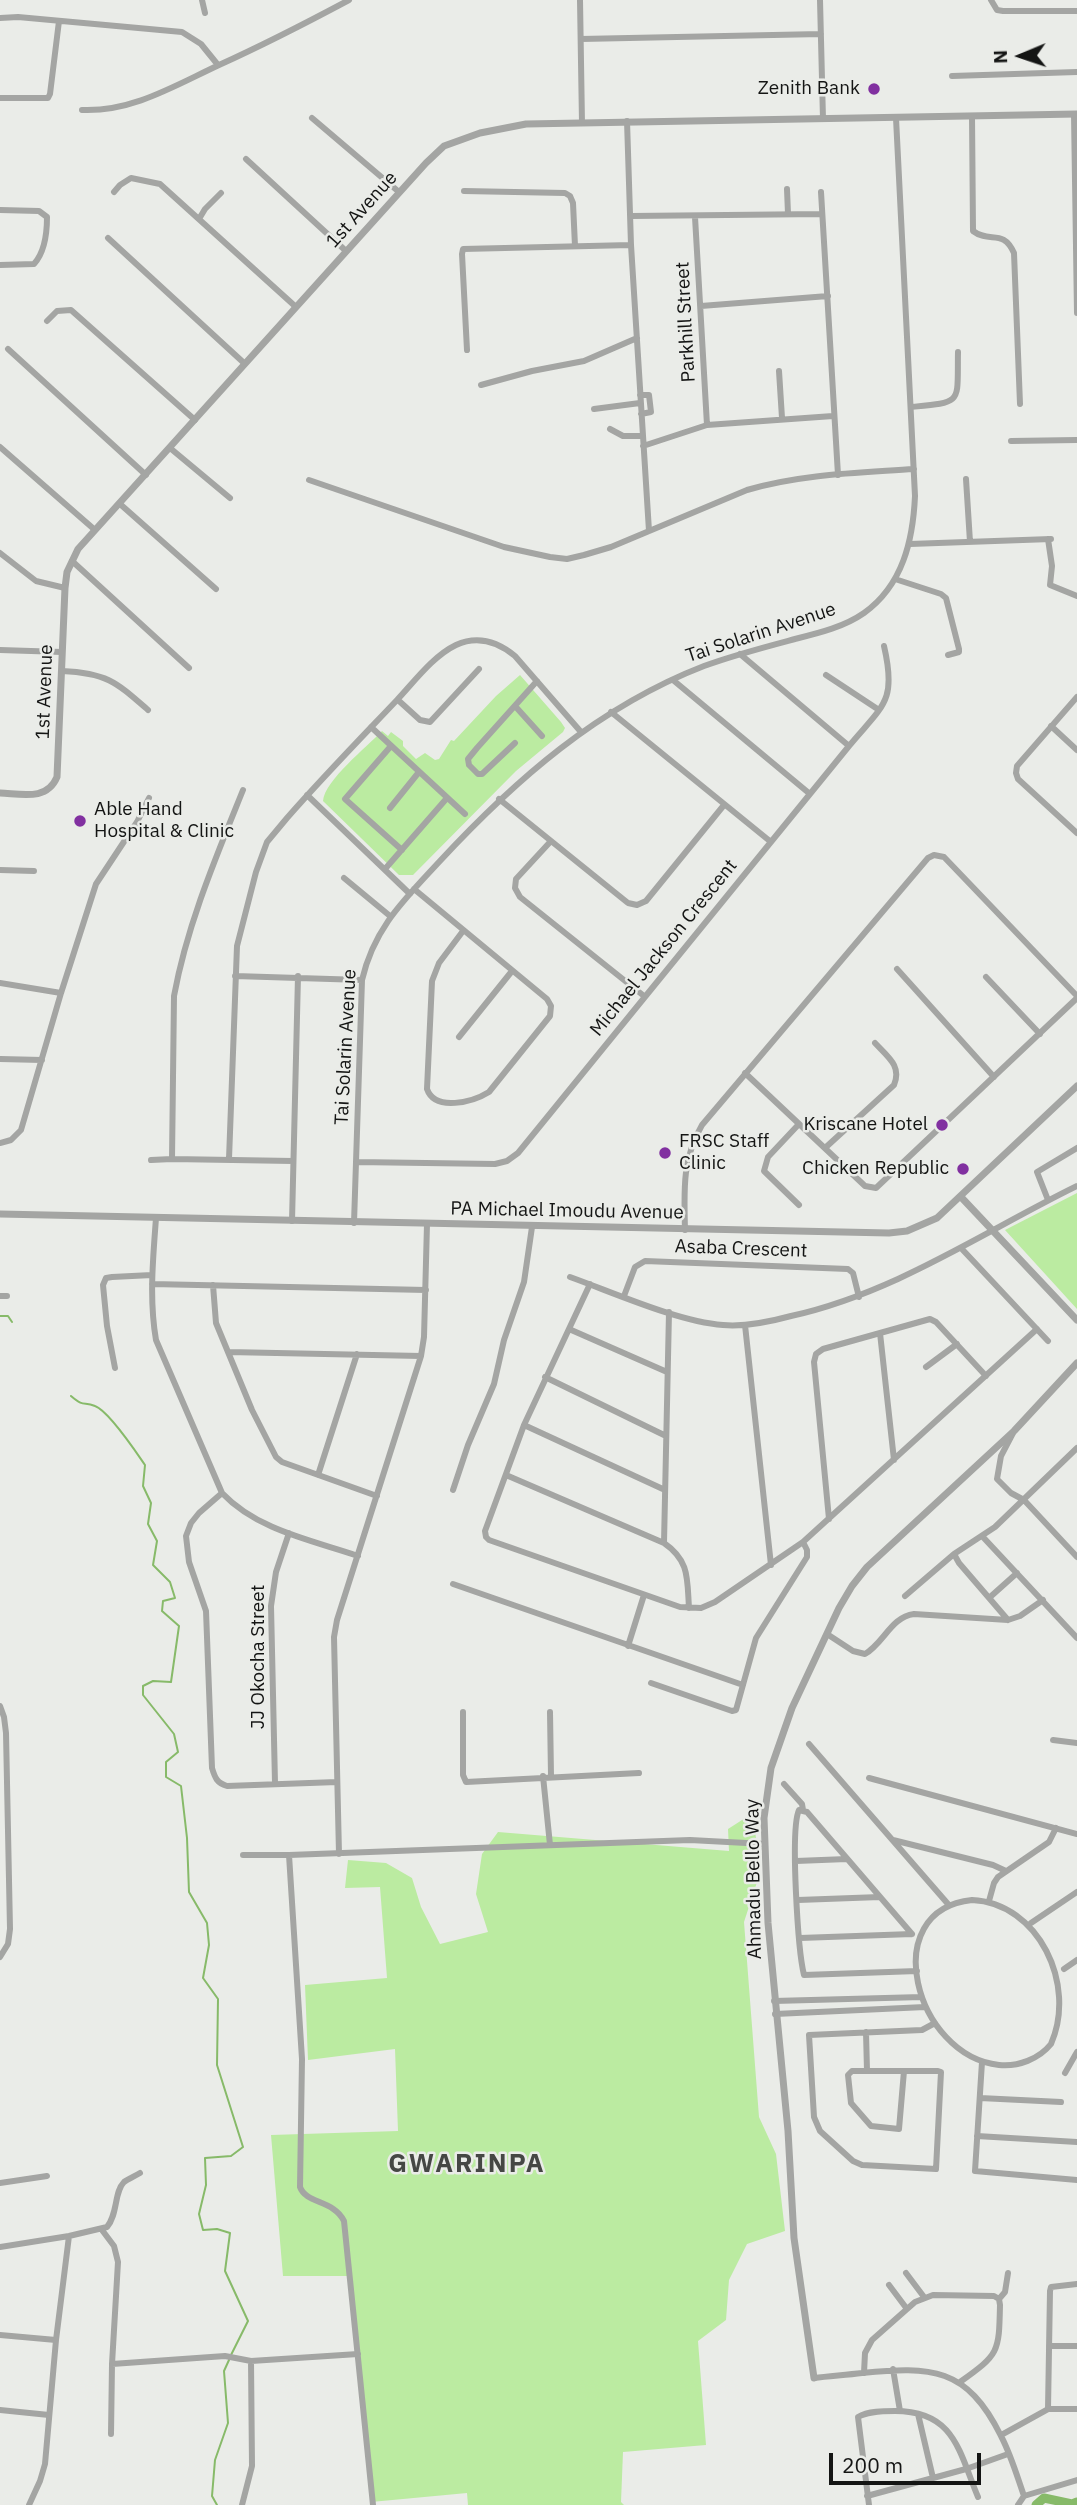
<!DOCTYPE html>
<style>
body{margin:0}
#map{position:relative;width:1077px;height:2505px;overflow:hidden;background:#eaece8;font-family:"IBM Plex Sans",sans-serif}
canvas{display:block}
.north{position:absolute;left:986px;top:21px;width:70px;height:70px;-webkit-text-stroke:5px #eaece8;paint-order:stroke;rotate:268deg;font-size:19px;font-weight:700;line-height:28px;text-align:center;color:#141514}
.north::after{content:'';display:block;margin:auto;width:24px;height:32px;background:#141514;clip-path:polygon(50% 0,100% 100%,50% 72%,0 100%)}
.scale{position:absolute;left:829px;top:2453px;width:152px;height:32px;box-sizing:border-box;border:4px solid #141514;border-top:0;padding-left:9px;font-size:21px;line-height:24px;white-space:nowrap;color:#141514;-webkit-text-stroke:5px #eaece8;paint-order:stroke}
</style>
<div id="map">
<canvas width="1077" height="2505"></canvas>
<div class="north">N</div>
<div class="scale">200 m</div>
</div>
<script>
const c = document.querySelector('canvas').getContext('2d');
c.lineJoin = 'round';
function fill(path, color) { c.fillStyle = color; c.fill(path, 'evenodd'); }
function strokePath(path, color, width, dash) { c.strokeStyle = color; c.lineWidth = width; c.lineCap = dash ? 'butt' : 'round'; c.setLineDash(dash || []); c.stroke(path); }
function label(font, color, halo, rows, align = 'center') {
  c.font = font + ' "IBM Plex Sans",sans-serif'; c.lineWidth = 5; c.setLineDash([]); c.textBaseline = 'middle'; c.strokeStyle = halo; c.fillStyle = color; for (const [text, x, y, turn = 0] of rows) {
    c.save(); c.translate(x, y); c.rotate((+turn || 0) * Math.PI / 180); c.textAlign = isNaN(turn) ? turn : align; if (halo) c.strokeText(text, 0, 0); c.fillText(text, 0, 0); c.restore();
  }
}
const green = new Path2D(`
 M520,675L561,722L565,728L563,732L516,771L413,875H399L323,801C325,780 367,747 382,731L388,736L391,732L403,741V746L416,759L425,753L435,760L439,759L451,740L454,741L496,696Z
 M1077,1193V1309L1005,1230Z
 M753,1813L760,1873L744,1922L759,2117L776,2154L785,2231L747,2244L729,2280L726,2320L698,2341L706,2445L623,2452L621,2502L624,2505H468L467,2493L371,2502L351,2276H283L271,2135L398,2131L395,2049L308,2060L305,1985L387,1978L380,1887L345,1888L348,1860L386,1863L412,1878L421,1907L440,1944L488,1932L476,1894L482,1854L498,1832L729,1851L728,1829Z`);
const stream = new Path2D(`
 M0,1316H8L12,1322
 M71,1396C85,1408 83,1401 95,1406C109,1411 136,1452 145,1465L143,1486L151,1503L148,1524L157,1541L153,1565L170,1582L175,1598L163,1601L162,1611L179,1626L171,1682L153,1681L143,1686V1695L174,1734L178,1752L166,1762V1777L181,1786L187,1838L189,1892L207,1923L209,1945L203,1978L218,1999L217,2065L243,2147L231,2156L205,2158L206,2185L199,2214L203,2230L217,2229L230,2233L225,2271L248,2321L231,2355
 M217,2505L212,2496L215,2460L228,2423L224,2371L229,2360`);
const river = new Path2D(`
 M1036,2505L1044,2498L1072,2504L1077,2502`);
const minor = new Path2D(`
 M202,0L205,13
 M580,0L582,123
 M820,0L823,119
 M991,0L997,10L1003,11H1077
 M0,18L18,17L182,32L201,44L218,65
 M581,39L821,34
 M952,76L1077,72
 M0,98H48L50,94L59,21
 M82,110C132,112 174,86 219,65C263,45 306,23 349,0
 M1074,114L1077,313
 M972,116L973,231C990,244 1003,228 1014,253L1020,404
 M312,118L399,192
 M627,121L631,245L649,531
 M246,159L346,251
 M787,189L788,214
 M464,191L565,193L570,196L573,203L575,246
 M114,192L120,185L131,178L160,184L296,307
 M821,192L838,475
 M0,210L39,211L47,217C47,233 44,253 34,264L0,265
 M631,216L822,214
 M695,217L707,425
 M199,219L205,209L221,193
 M108,238L244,363
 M701,306L828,296
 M47,321L57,311L71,310L195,420
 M8,349L146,475
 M467,350L462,254L463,249L631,245
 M779,371L782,418
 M481,385L532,371L584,361L637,338
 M640,395H649L651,412L641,414
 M911,407C964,402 957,404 958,352
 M594,409L640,403
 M610,429L623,436H642
 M1011,441L1077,440
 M643,446L707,425L833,416
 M0,447L95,530
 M170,448L230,498
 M966,479L970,542
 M309,480L504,547L550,557L567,559L584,555L611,547L747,490C802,474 858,473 914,469
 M120,504L216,589
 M1048,539L1052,566L1050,585L1077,596
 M910,544L1051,539
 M0,553L36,581L65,588
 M72,561L189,668
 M895,579L941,594L946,598L959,649V652L948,655
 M0,650L62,652
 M62,671C107,673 116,682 148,710
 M826,675L879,710
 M673,680L810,794
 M1077,697L1017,766L1016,773L1018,779L1077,833
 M398,700L420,720L430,722L479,669
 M515,706L542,736
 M611,712L771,842
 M1051,726L1077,750
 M371,727L465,814
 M515,743L482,774H478L469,765L468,759L477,748L537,681
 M391,746L345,799L402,850
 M849,746C883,705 897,702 884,646
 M243,790C216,857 187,925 174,996L172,1159L293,1161
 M307,795L410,894
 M499,799L628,903L637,905L646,901L724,805
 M390,808L419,772
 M551,841L516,879L515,888L520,897L644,996
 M385,869L447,798
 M0,870L34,871
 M344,878L390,916
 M414,889L547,999L551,1006L550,1016L489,1092C473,1102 435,1112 427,1089L432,981L439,963L463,931
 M897,969L994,1077
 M235,976L362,980
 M986,977L1040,1034
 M0,983L61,993
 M459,1037L512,971
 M0,1059L42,1060
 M745,1073L865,1186L876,1188L1077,998
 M799,1124L768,1157L764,1171L799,1205
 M0,1143L11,1140L21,1130L61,993L96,884L137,822L149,798
 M825,1148L894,1085C902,1066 888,1057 875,1043
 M229,1159L237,946L256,872L267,842L287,818C322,778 360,739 397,700C414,682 433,656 456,645C478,635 498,642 515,656L581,732
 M151,1160L172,1159
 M356,1162L495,1164L507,1161L518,1153L849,746L740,654
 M1048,1200L1037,1172L1077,1148
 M156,1218C153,1259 149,1299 156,1340L222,1493C257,1530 311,1540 358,1556
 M292,1221L298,976
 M354,1223L362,980C374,928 404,900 439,862C515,780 598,707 704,666C734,655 765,647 795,639C819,633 844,627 864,613C903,585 913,540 915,496L896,118
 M685,1230C684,1191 682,1159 702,1125L928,858L934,855L944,857L1077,996
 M961,1248L1048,1341
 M570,1277C612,1292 679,1322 723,1325C745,1327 769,1322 791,1316C895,1293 983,1232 1077,1186
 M152,1284L426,1290
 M590,1284L524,1425L485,1531L486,1537L489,1540L680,1607L701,1608L715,1602L803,1542L1037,1329
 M213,1285L216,1323L252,1410L276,1457L282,1462L377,1496
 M0,1296H7
 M624,1296L635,1267L645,1261L848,1269L853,1273L859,1297
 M669,1312L664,1543C690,1561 687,1579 689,1608
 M745,1325L771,1565
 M569,1329L667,1372
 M880,1333L894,1460
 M228,1352L421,1356
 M926,1367L957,1344
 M115,1368L107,1326L103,1285L106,1278L112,1277L152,1275
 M545,1377L666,1436
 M524,1425L665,1490
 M1013,1433L1001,1456L997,1479L1011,1493L1024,1500L1077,1557
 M318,1475L357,1354
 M506,1475L664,1543
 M453,1490L468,1445L494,1384L504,1340L524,1282L532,1227
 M222,1493L199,1513L191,1523L186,1536L189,1562L206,1611L212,1768C215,1778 217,1783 227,1786L337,1782
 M829,1519L814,1362L816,1354L823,1349L930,1319L936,1322L986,1376
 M982,1536L1077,1638
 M453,1584L743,1685
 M905,1596L954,1554
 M989,1598L1017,1573
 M1008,1620L959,1563L954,1554L995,1527L1077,1448
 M827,1634L853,1651L865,1654C884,1643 891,1617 914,1614L1008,1620L1020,1616L1043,1600
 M628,1646L644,1595
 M651,1683L732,1711L736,1710L756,1638L807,1557V1550L803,1542
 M0,1706L4,1717L6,1733L10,1929L8,1944L0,1957
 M463,1712V1775L466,1782L639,1773
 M550,1712L551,1776
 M1053,1740L1077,1743
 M809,1744L948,1904
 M543,1776L550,1845
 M869,1778L1077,1834
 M275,1783L271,1606L276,1572L289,1533
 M784,1784L802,1804L803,1810
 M893,1840L993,1865L1006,1871
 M339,1854L334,1637L337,1620L421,1356L424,1337L427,1224
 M243,1855H289
 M796,1861L847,1859
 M798,1900L880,1897
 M972,1900C1039,1903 1077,1985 1051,2044C1039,2059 1018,2067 999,2065C915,2056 876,1910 972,1900Z
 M989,1901L994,1883L998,1877L1049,1842L1056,1828
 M1031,1923L1077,1892
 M912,1934L807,1812L799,1810C790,1829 798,1951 804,1975L917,1971
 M800,1938L912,1934
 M1064,1969L1077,1960
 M774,2001L922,1997
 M775,2014L925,2007
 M866,2032L867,2071
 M982,2062L975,2171L1077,2180
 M904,2071L899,2129L871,2126L851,2103L848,2075L852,2071H938L941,2072L936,2169L862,2165L853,2161L820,2131L814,2117L809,2035L922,2030L935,2023
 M1065,2073L1077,2052
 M980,2098L1061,2102
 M977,2136L1077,2142
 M0,2183L47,2176
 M102,2230L114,2246L118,2262L112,2364L111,2434
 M0,2247L69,2236L107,2227C118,2214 114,2192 124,2182C128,2179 135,2176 140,2173
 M906,2273L924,2297
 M889,2285L907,2309
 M999,2299L1005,2292L1008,2273
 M0,2335L56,2340
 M1049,2346H1077
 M251,2361L358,2354
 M112,2364L225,2356L251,2361L252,2466L242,2505
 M893,2369L900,2411
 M864,2373L865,2353L872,2340L915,2302L933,2295L994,2296L999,2299L1000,2305C999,2353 999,2354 960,2382
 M814,2378C830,2376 846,2375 862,2373C931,2366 967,2367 1001,2436C1011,2455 1017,2476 1024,2496
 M1048,2409L1050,2291L1051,2287L1077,2284
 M0,2410L49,2415
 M918,2414L933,2478
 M1001,2435L1048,2409H1077
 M867,2496L966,2469L1008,2454
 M29,2505L40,2481L45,2464L56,2340L69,2236
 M373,2505L344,2221C334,2200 306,2204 300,2187L302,2059L289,1855L690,1840L765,1844
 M869,2505L858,2417C868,2411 884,2411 895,2411C955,2411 959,2452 978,2497
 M1018,2505L1024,2496L1077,2480`);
const tertiary = new Path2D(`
 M0,793C22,794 47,801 57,777L65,588L67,572L78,549L426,163L444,146L480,133L526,124L1077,114
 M961,1197L1077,1320
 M0,1214L889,1233L907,1231L937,1218L1077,1086
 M814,2378L794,2238L788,2131L768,1923L764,1818L771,1768L792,1708L839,1608L852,1586L867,1567L1014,1431L1077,1363`);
const markers = [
 [874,89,7,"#8130a0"],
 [80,821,7,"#8130a0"],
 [942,1125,7,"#8130a0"],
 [665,1153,7,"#8130a0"],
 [963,1169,7,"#8130a0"]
];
const poiNames = [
 ["Zenith Bank",860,89],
 ["Able Hand",94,810,"left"],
 ["Hospital & Clinic",94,832,"left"],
 ["Kriscane Hotel",928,1125],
 ["FRSC Staff",679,1142,"left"],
 ["Clinic",679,1164,"left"],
 ["Chicken Republic",949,1169]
];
const streetNames = [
 ["1st Avenue",362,210,-48],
 ["Parkhill Street",686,322,-93],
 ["Tai Solarin Avenue",761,633,-18],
 ["1st Avenue",45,692,-88],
 ["Michael Jackson Crescent",664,948,-51],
 ["Tai Solarin Avenue",346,1047,-87],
 ["PA Michael Imoudu Avenue",567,1211,1],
 ["Asaba Crescent",741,1249,2],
 ["JJ Okocha Street",259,1657,-90],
 ["Ahmadu Bello Way",754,1879,-91]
];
const districtNames = [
 ["GWARINPA",467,2164]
];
fill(green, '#bbeba1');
strokePath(stream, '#87ba69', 2);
strokePath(river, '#87ba69', 9);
strokePath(minor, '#a4a5a3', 6);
strokePath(tertiary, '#a4a5a3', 7);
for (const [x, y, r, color] of markers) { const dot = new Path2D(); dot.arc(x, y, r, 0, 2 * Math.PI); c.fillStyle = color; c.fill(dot); strokePath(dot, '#eaece8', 2.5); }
label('19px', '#141514', '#eaece8', poiNames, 'right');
label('19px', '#141514', '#eaece8', streetNames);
c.letterSpacing = '2px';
label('bold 26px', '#454744', '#eaece8', districtNames);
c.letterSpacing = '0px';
</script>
